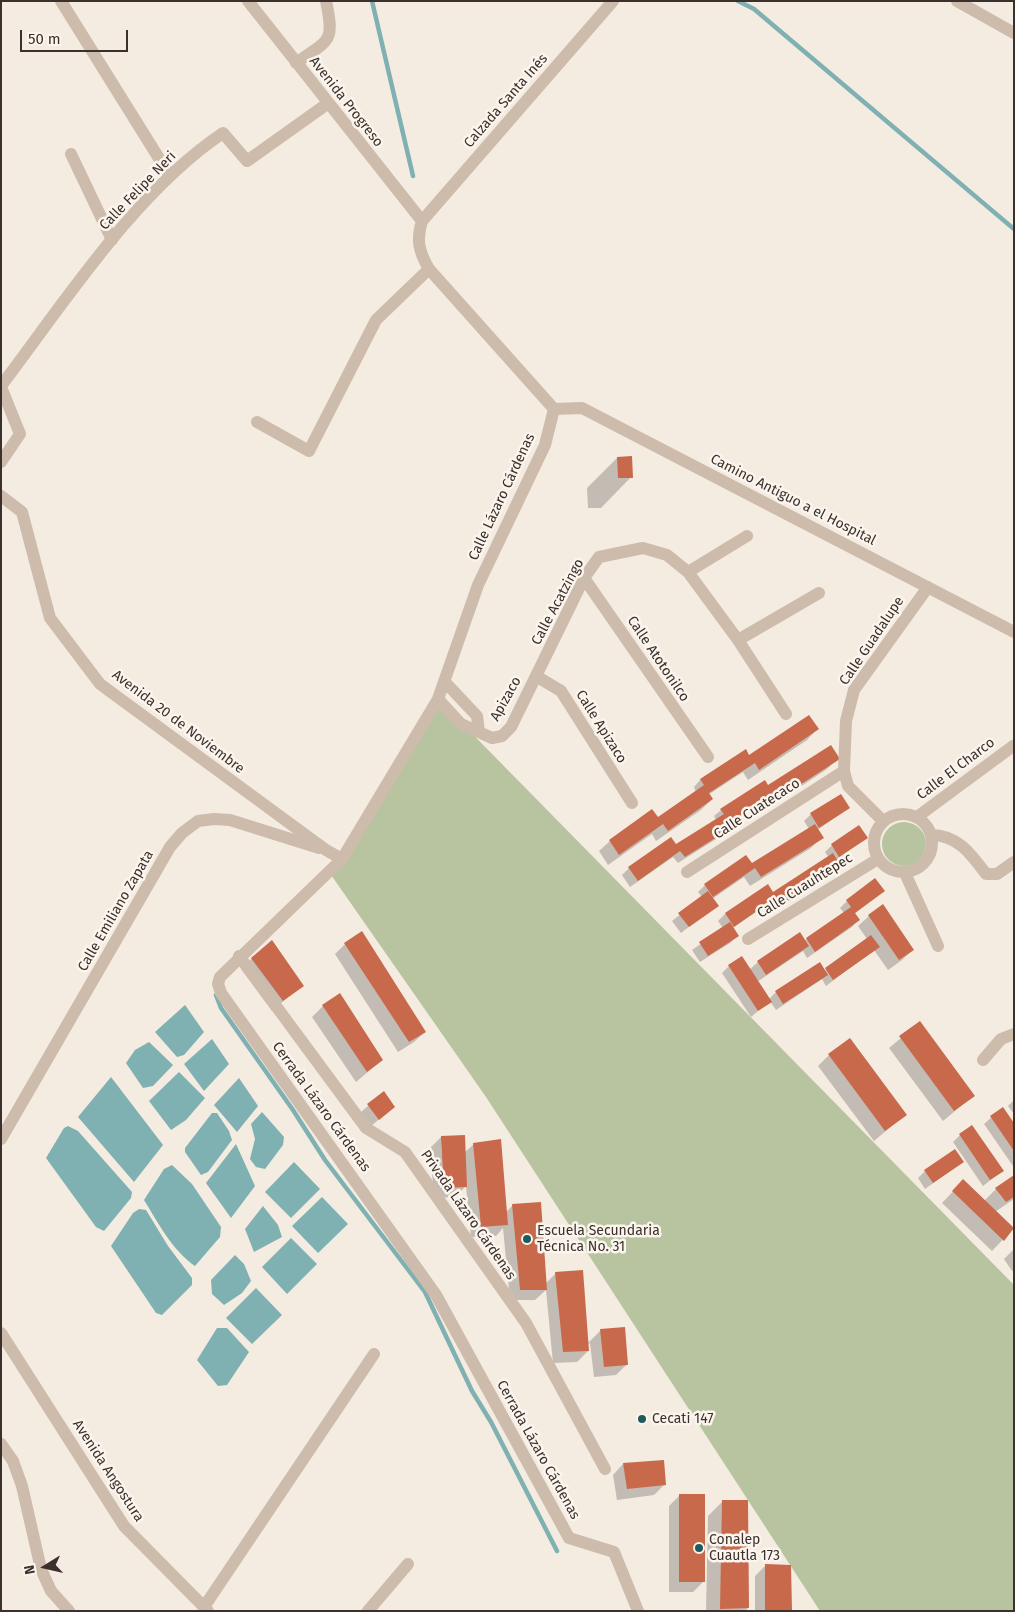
<!DOCTYPE html>
<meta charset="utf-8">
<style>
body{margin:0}
#map{position:relative;width:1015px;height:1612px;overflow:hidden;background:#f4ebe1;font-family:"Fira Sans",sans-serif}
canvas{display:block}
.frame{position:absolute;inset:0;border:2px solid #3b302b;pointer-events:none}
.north{position:absolute;left:20px;top:1542px;width:50px;height:50px;-webkit-text-stroke:4px #fbf5ee;paint-order:stroke;rotate:260deg;font-size:14px;font-weight:700;line-height:20px;text-align:center;color:#3b302b}
.north::after{content:'';display:block;margin:auto;width:18px;height:22px;background:#3b302b;clip-path:polygon(50% 0,100% 100%,50% 72%,0 100%)}
.scale{position:absolute;left:20px;top:30px;width:108px;height:22px;box-sizing:border-box;border:2px solid #3b302b;border-top:0;padding-left:6px;font-size:15px;line-height:18px;white-space:nowrap;color:#3b302b;-webkit-text-stroke:4px #fbf5ee;paint-order:stroke}
</style>
<div id="map">
<canvas width="1015" height="1612"></canvas>
<div class="frame"></div>
<div class="north">N</div>
<div class="scale">50 m</div>
</div>
<script>
const c = document.querySelector('canvas').getContext('2d');
c.lineJoin = 'round';
function fill(path, color) { c.fillStyle = color; c.fill(path, 'evenodd'); }
function strokePath(path, color, width, dash) { c.strokeStyle = color; c.lineWidth = width; c.lineCap = dash ? 'butt' : 'round'; c.setLineDash(dash || []); c.stroke(path); }
function label(font, color, halo, rows, align = 'center') {
  c.font = font + ' "Fira Sans",sans-serif'; c.lineWidth = 5; c.setLineDash([]); c.textBaseline = 'middle'; c.strokeStyle = halo; c.fillStyle = color; for (const [text, x, y, turn = 0] of rows) {
    c.save(); c.translate(x, y); c.rotate((+turn || 0) * Math.PI / 180); c.textAlign = isNaN(turn) ? turn : align; if (halo) c.strokeText(text, 0, 0); c.fillText(text, 0, 0); c.restore();
  }
}
const green = new Path2D(`
 M438,699L1014,1285V1611H820L486,1097L329,872Z
 M882 844a22 22 0 1 1 44 0a22 22 0 1 1-44 0Z`);
const water = new Path2D(`
 M185,1005L204,1032L184,1055L177,1057L155,1032Z
 M212,1039L229,1064L204,1091L184,1064Z
 M149,1042L173,1065L153,1086L143,1088L126,1063L135,1050Z
 M179,1072L205,1098L186,1120L171,1130L149,1101Z
 M111,1077L163,1145L134,1182L78,1117Z
 M239,1078L258,1106L237,1132L214,1105Z
 M262,1112L284,1137L283,1145L265,1169L256,1167L250,1159L255,1139L251,1124Z
 M212,1113H217L229,1131L232,1140L208,1172L201,1175L185,1152V1148Z
 M68,1126L78,1131L132,1192L131,1198L104,1231L96,1227L46,1158L64,1128Z
 M236,1144L255,1186L231,1218L206,1183Z
 M294,1162L320,1189L291,1218L265,1192Z
 M172,1165L192,1184L221,1227L220,1237L195,1266C172,1250 159,1224 144,1200L164,1169Z
 M322,1197L348,1224L318,1253L292,1226Z
 M263,1206L278,1225L282,1237L254,1252L245,1229Z
 M139,1209L146,1210L168,1246L192,1278V1285L162,1315L156,1313L111,1246L133,1213Z
 M291,1238L317,1264L287,1294L262,1267Z
 M235,1255L244,1264L251,1281L242,1293L224,1305L212,1294L211,1280Z
 M256,1288L282,1315L252,1344L226,1318Z
 M217,1328H227L249,1352L227,1385L218,1386L197,1360Z`);
const shadow = new Path2D(`
 M617,458L631,477L601,508H588L587,488Z
 M817,729L807,740L748,780L743,772L708,795L712,799L701,810L656,841L652,834L608,865L599,851L610,841L658,819L696,792L694,787L700,780L745,751L749,757Z
 M838,758L827,769L767,809L762,802L729,824L731,827L724,834L678,863L673,857L630,887L622,875L629,868L675,846L716,820L714,816L721,810L768,787Z
 M849,808L817,830L822,837L811,848L750,886L744,877L712,899L717,905L681,933L672,921L702,897L698,892L705,885L752,865L809,829L804,821L811,814Z
 M866,838L836,860L839,866L829,876L769,913L765,906L732,928L737,936L730,943L700,962L692,950L723,928L718,921L725,914L767,886L773,894L829,858L825,852L832,845Z
 M883,891L854,914L858,920L852,927L807,958L803,951L757,982L769,999L776,992L824,971L867,939L858,926L869,916L913,949L902,960L888,970L874,950L826,986L822,979L776,1010L770,1001L751,1017L722,973L729,966L741,958L749,970L758,962L804,941L844,913L840,908L847,901Z
 M345,944L425,1032L414,1042L398,1052L335,954Z
 M252,958L302,985L272,1011L241,969Z
 M323,1006L382,1060L356,1082L312,1017Z
 M919,1023L973,1096L943,1121L889,1048Z
 M829,1055L905,1115L874,1141L818,1066Z
 M384,1092L394,1107L371,1126L361,1112Z
 M1014,1100V1114L1008,1106Z
 M1002,1108L1014,1125L1013,1166L984,1124Z
 M960,1135L1002,1171L983,1186L953,1142Z
 M441,1137L464,1153L474,1144L506,1212L513,1205L545,1284L556,1273L588,1343L600,1331L624,1328L627,1364L616,1375L594,1377L590,1343L588,1344V1351L577,1362L553,1363L546,1290L535,1300H510L503,1228L496,1236L471,1237L466,1186L455,1197L434,1198L430,1148Z
 M963,1162L925,1189L918,1178L925,1171Z
 M1014,1177V1199L995,1212L1013,1229L992,1251L942,1203L963,1181L984,1201L996,1189Z
 M1014,1249V1270L1012,1271L1004,1259Z
 M623,1464L665,1484L654,1495L617,1500L613,1475Z
 M679,1496L703,1582L693,1592H669V1506Z
 M723,1501L748,1608L745,1611H706L708,1516Z
 M766,1565L790,1611H755V1576Z`);
const stream = new Path2D(`
 M372,1L413,176
 M738,1L754,9L1014,229
 M216,995L221,1008L293,1110L325,1160L425,1292L472,1391L491,1422L557,1551`);
const building = new Path2D(`
 M632,456L633,478H618L617,457Z
 M809,715L819,729L759,770L755,763L709,793L713,799L668,831L663,824L619,855L609,840L652,809L658,817L704,785L700,779L746,749L749,755Z
 M831,745L840,759L778,799L774,794L729,822L733,827L685,857L680,851L638,881L628,867L671,837L676,844L724,814L720,809L765,780L768,785Z
 M841,794L850,808L819,828L810,813Z
 M815,824L824,838L761,877L755,868L713,897L704,884L746,855L752,863Z
 M859,825L868,838L839,857L831,844Z
 M833,853L841,866L781,904L777,897L734,927L725,913L768,884L773,892Z
 M875,878L885,891L855,913L860,920L815,952L806,938L851,907L846,900Z
 M708,891L719,906L689,927L678,913Z
 M883,904L914,950L899,960L868,915Z
 M730,922L739,936L708,956L699,942Z
 M362,931L426,1032L409,1042L344,943Z
 M800,932L809,946L766,975L757,961Z
 M871,935L880,947L833,980L825,968Z
 M272,940L304,986L283,1001L251,958Z
 M742,956L772,1002L758,1011L728,965Z
 M820,962L828,975L783,1004L775,991Z
 M340,993L383,1060L367,1072L322,1005Z
 M920,1021L975,1096L954,1111L899,1036Z
 M850,1038L907,1115L885,1131L828,1054Z
 M384,1091L395,1107L379,1120L367,1104Z
 M1003,1107L1014,1123V1151L990,1116Z
 M972,1125L1004,1171L990,1180L959,1134Z
 M465,1135L467,1187L444,1188L441,1136Z
 M501,1139L508,1225L481,1227L473,1143Z
 M955,1149L964,1162L933,1183L924,1170Z
 M1014,1175V1197L1006,1202L995,1188Z
 M963,1179L1014,1228L1004,1241L952,1191Z
 M541,1202L547,1290H520L512,1204Z
 M583,1270L589,1351L563,1352L555,1272Z
 M625,1327L628,1365L604,1367L600,1329Z
 M664,1460L666,1485L627,1489L623,1463Z
 M679,1494H705V1582H679Z
 M722,1500H748L749,1608L720,1609Z
 M765,1564L791,1565L792,1611H765Z`);
const minor = new Path2D(`
 M61,1L170,176
 M248,1L422,221
 M957,1L1014,33
 M296,63C329,39 335,44 326,1
 M71,154L112,240
 M1,386C64,303 136,191 223,133L247,161L327,104
 M1,387L20,434L1,462
 M554,409L545,445L478,585L438,699L342,859L220,977L218,984L221,993L436,1295L569,1538L614,1552L638,1611
 M554,409L429,269C419,252 416,240 422,221L613,1
 M554,409L582,408L1014,632
 M257,422L309,451L376,320L429,269
 M1,496L22,512L50,618L100,684L326,850L342,859
 M688,572L747,536
 M584,578L708,757
 M738,640L819,593
 M536,676L561,691L632,803
 M444,681L477,716L479,732
 M438,699L461,724L492,738L502,736L511,727L584,578L599,557L643,548L667,555L688,572L738,640L786,714
 M874 843a29 29 0 1 1 58 0a29 29 0 1 1-58 0Z
 M917,817L1013,746
 M883,821L848,786L844,771L846,721L854,690L928,587
 M931,835C958,835 971,854 986,874H997L1014,862
 M687,872L844,771
 M905,873L938,946
 M748,939L878,859
 M239,956L366,1128L405,1152L526,1323L605,1469
 M983,1060L1001,1039L1014,1034
 M1,1139L170,847L182,833L198,821L214,819L230,820L319,848
 M1,1333L124,1526L208,1611
 M1,1444L13,1461L22,1486L41,1569L51,1591L69,1611
 M204,1607L374,1354
 M368,1611L408,1564`);
const markers = [
 [527,1239,5,"#1f5a5e"],
 [642,1419,5,"#1f5a5e"],
 [699,1548,5,"#1f5a5e"]
];
const streetNames = [
 ["Calzada Santa Inés",506,101,-49],
 ["Avenida Progreso",346,102,52],
 ["Calle Felipe Neri",138,191,-46],
 ["Calle Lázaro Cárdenas",502,497,-65],
 ["Camino Antiguo a el Hospital",793,500,27],
 ["Calle Acatzingo",558,602,-62],
 ["Calle Guadalupe",872,641,-56],
 ["Calle Atotonilco",658,659,56],
 ["Apizaco",506,699,-61],
 ["Avenida 20 de Noviembre",178,722,37],
 ["Calle Apizaco",601,727,58],
 ["Calle El Charco",956,769,-37],
 ["Calle Cuatecaco",757,809,-33],
 ["Calle Cuauhtepec",805,886,-32],
 ["Calle Emiliano Zapata",116,911,-60],
 ["Cerrada Lázaro Cárdenas",321,1107,54],
 ["Privada Lázaro Cárdenas",468,1215,55],
 ["Cerrada Lázaro Cárdenas",538,1450,61],
 ["Avenida Angostura",108,1471,57]
];
const poiNames = [
 ["Escuela Secundaria",537,1231],
 ["Técnica No. 31",537,1247],
 ["Cecati 147",652,1419],
 ["Conalep",709,1540],
 ["Cuautla 173",709,1556]
];
fill(green, '#b8c4a0');
fill(water, '#7fb0b2');
fill(shadow, '#0003');
strokePath(stream, '#7fb0b2', 4.5);
fill(building, '#c8694b');
strokePath(minor, '#cdbbac', 12);
for (const [x, y, r, color] of markers) { const dot = new Path2D(); dot.arc(x, y, r, 0, 2 * Math.PI); c.fillStyle = color; c.fill(dot); strokePath(dot, '#fbf5ee', 2); }
label('14px', '#3b302b', '#fbf5ee', streetNames);
label('14px', '#3b302b', '#fbf5ee', poiNames, 'left');
</script>
